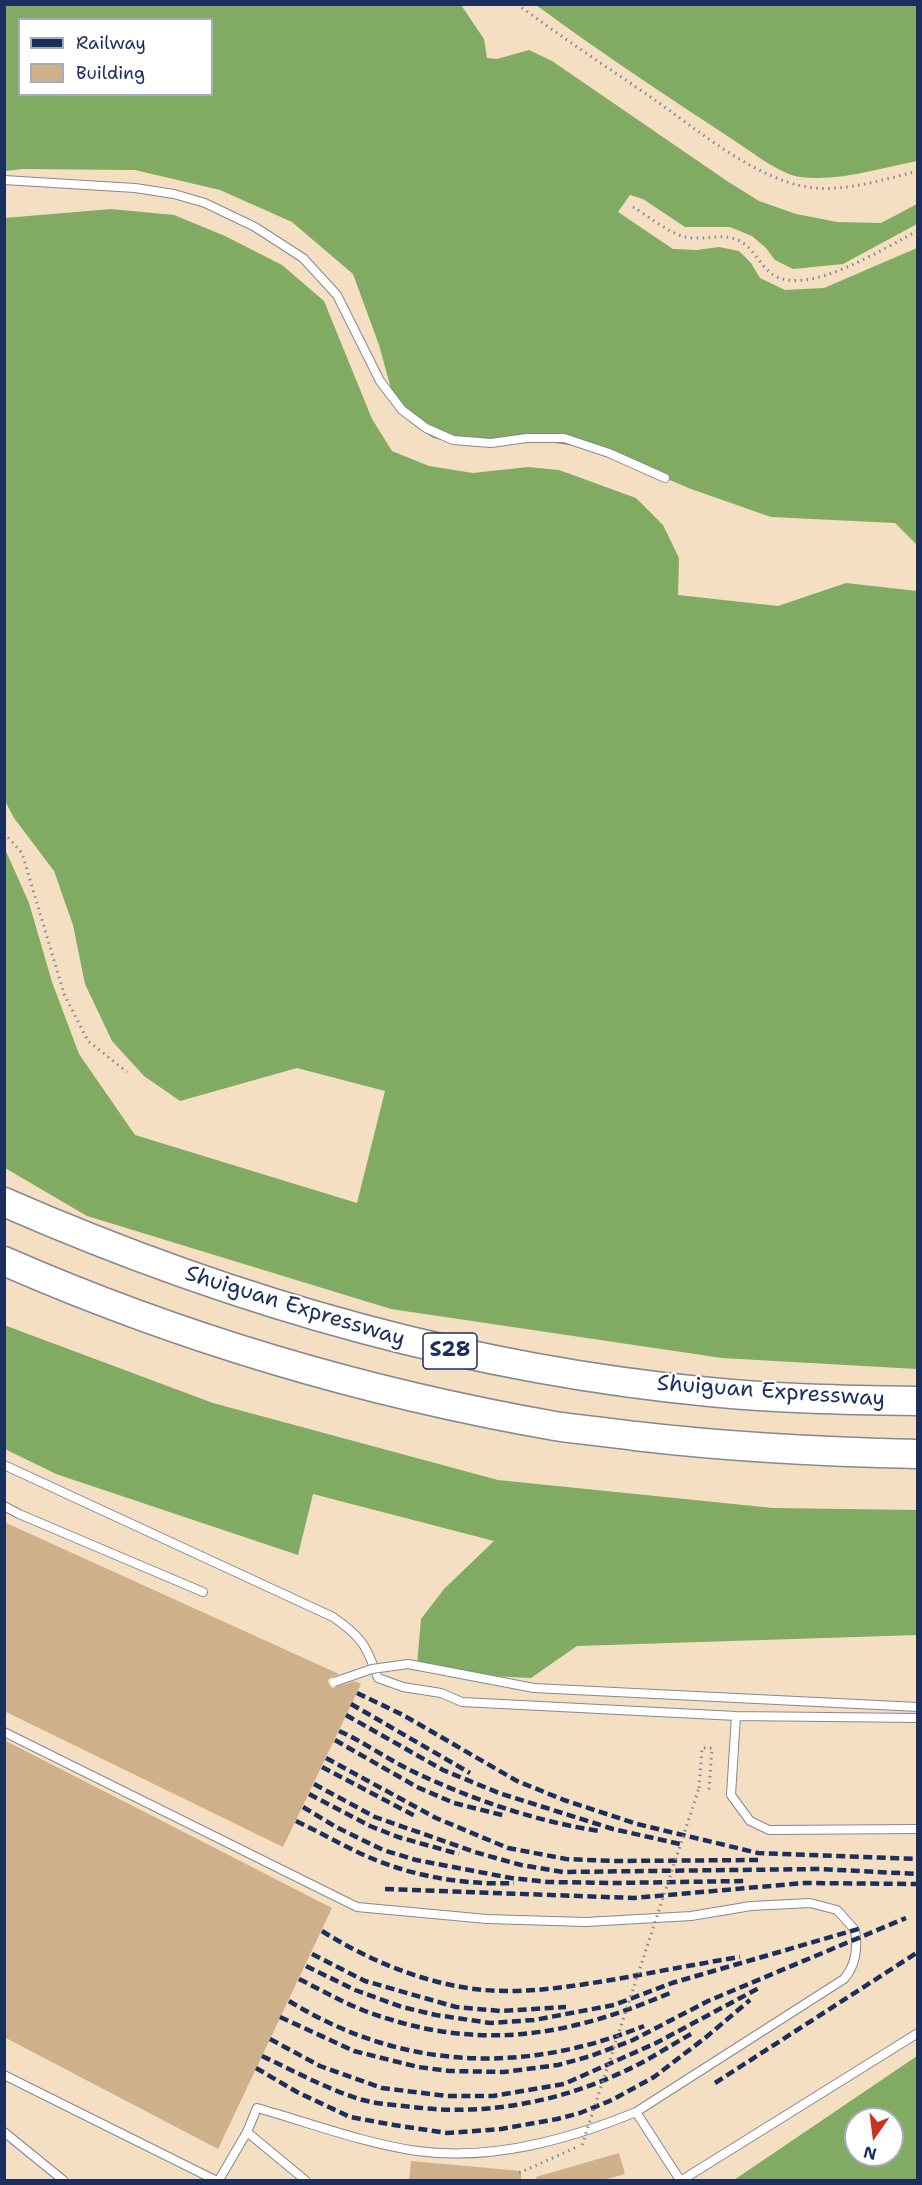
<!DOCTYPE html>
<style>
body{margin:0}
#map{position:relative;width:922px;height:2185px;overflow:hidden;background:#f4dfc3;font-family:"Shantell Sans",sans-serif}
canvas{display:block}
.frame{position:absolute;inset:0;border:6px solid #1b2f5e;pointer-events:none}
.legend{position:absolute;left:18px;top:18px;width:195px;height:78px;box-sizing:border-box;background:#fff;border:2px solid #a4acbf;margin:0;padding:8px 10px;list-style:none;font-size:18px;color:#1b2f5e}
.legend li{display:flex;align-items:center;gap:12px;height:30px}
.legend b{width:30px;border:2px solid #a4acbf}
.north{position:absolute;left:844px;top:2107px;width:60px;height:60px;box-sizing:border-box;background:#fff;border:2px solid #a4acbf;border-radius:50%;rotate:194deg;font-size:16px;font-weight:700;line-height:24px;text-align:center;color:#1b2f5e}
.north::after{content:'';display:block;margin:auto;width:21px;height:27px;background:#c8321e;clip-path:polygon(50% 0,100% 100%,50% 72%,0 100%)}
</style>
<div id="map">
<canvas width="922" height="2185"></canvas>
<div class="frame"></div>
<ul class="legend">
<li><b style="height:8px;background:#1b2f5e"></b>Railway</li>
<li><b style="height:16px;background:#ceb08a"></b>Building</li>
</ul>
<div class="north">N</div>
</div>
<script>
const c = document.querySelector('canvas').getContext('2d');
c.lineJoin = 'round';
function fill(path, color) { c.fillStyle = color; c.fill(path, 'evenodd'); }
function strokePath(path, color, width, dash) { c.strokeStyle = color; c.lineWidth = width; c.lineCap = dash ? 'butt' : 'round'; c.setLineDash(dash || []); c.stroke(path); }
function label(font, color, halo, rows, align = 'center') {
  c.font = font + ' "Shantell Sans",sans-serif'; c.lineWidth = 4.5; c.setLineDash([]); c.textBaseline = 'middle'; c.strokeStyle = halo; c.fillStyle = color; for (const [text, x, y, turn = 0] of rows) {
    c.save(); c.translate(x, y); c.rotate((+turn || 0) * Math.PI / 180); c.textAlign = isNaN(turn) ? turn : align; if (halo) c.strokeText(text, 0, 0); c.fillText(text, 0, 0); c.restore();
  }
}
const forest = new Path2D(`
 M4,5H461L484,39L487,58L497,59L529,50L552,61L727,181L759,201L796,214L837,222L881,223L917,204V224L843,264L793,269L775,260L766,248L752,236L730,227H685L643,199L630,195L618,212L673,249L697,250L719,247L739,251L751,263L760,278L785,290L824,288L917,248V545L895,523L771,517L691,489L597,449L547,442L464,445L433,438L411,423L392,392L379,345L353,274L292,222L220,190L135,170L23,169L5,171ZM20,20H212V94H20Z
 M536,5H917V161C880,168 838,182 800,177C781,175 749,150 732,139C666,96 600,52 536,5Z
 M111,209L174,215L225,236L282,265L324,301L372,419L392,451L429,466L473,473L528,467L559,470L636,498L663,525L679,558L678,595L778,606L846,583L917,591V1369L722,1358L391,1309L87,1216L5,1168V849L29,903L52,982L79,1054L135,1135L357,1203L385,1091L297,1068L180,1101L144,1076L112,1041L85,984L73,925L54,871L14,818L5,801V218Z
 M4,1325L213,1403L498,1480L773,1508L917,1510V1635L577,1646L531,1678L469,1675L417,1665L421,1619L444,1589L494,1541L313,1494L298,1555L56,1474L5,1449Z
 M917,2056V2180H734ZM856,2119H892V2155H856Z`);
const building = new Path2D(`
 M4,1522L339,1674L332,1677L328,1680L329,1684L332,1688L355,1681L361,1684L283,1847L4,1711Z
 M4,1740L332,1908L218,2149L4,2037Z
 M619,2153L625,2174L600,2181H537L536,2177Z
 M411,2161L521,2171V2181H409Z`);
const path = new Path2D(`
 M517,4C561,37 607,67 652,98C698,130 758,182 814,188C849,191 885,179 918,171
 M633,207C648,216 669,233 685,237C704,241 722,232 740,241C754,249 760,265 772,274C807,299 886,246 918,231
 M4,833L22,853L64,994L88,1041L127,1072
 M699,1788L702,1748H712L709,1790
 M519,2173L577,2147`);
const service = new Path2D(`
 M4,180L135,188L174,194L205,203L255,227L303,258L337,295L380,381L402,410L426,428L453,440L491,443L527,438H564L609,453L665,478
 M4,1465L333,1617C362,1637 366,1645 378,1678L403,1687L441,1693L462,1702L736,1716L918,1718
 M4,1506L19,1514L203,1592
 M736,1716L731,1795L750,1821L769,1830L918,1829
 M4,1732L357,1907L487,1919L586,1922L691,1916L751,1906L810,1903L837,1910L855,1930C858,1948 856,1965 844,1979L636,2112C568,2140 492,2161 417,2151C366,2144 307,2122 257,2108L247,2132L219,2180
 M4,2075L215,2180
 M636,2112L680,2180
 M4,2132L63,2180
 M247,2132L305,2180
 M682,2180L918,2033`);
const motorway = new Path2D(`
 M4,1202C228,1300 466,1369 710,1392C779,1399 848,1400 918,1401
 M4,1261C180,1338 367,1393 555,1426C581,1430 608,1432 635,1436C729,1447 823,1452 918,1454`);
const rail = new Path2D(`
 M357,1693L403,1715L517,1781L564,1800L637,1824L758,1853L918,1859
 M351,1704L470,1773
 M346,1715L443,1770L499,1793L613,1829L680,1844
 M339,1731C364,1742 387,1759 412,1771C471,1799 534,1821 599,1831
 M335,1740L417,1787L454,1803L506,1816
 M326,1758L436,1818L508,1848L566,1859L614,1861L761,1860
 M322,1767L417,1817
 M314,1784L375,1817L478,1853L521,1865L563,1872L820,1869L918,1874
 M309,1794L370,1826L398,1837L459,1854
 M303,1807L336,1827L383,1850L416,1860L511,1878L547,1882L615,1883L744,1881
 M296,1821C328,1836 358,1855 392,1866C430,1879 475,1885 514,1883
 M385,1889L634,1898L804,1883L918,1884
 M322,1931C369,1961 428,1985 484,1990C532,1994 581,1985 628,1977C666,1970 703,1963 740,1957
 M312,1954L365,1981L456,2007L501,2011L566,2007
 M306,1966L355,1990L402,2007L436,2015L490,2023L534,2020L614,2005L672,1983L862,1928
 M299,1979C321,1990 342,2002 365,2011C476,2052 564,2038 670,1993
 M289,2001C401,2070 523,2075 644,2026
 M280,2017L354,2051L418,2067L449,2071L504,2072L558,2065L591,2056L633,2040L708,2001L906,1918
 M270,2039L320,2066L382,2088L447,2096H493L564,2084L656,2043L759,1988
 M262,2056C294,2071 325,2088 359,2099C376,2104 395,2105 413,2107C492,2117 573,2099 643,2062C659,2053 675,2043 691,2034
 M256,2068L297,2092L350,2117L394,2125L447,2133L501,2129L557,2119L580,2113L612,2100L654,2077L705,2038L750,2000
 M715,2083L918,1952`);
const pathBridge = new Path2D(`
 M582,2145L699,1788`);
const serviceBridge = new Path2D(`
 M334,1682L372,1669L408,1664L534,1688L918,1707`);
const shields = [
 [450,1351,54]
];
const shieldNames = [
 ["S28",450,1351]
];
const streetNames = [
 ["Shuiguan Expressway",295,1307,17],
 ["Shuiguan Expressway",771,1392,4]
];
fill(forest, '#81aa62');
fill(building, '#ceb08a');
strokePath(service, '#888790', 10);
strokePath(motorway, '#888790', 31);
strokePath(path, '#888790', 3, [1.5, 4.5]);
strokePath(service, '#fff', 8);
strokePath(motorway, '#fff', 28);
strokePath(rail, '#1b2f5e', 4.5, [9, 4.5]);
strokePath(serviceBridge, '#888790', 10, []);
strokePath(pathBridge, '#888790', 3, [1.5, 4.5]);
strokePath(serviceBridge, '#fff', 8);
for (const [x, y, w] of shields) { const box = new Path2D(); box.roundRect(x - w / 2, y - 18, w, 36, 4.5); c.fillStyle = '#fff'; c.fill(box); strokePath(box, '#1b2f5e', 1.5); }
label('bold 21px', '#1b2f5e', null, shieldNames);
label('22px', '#1b2f5e', '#fff', streetNames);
</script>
